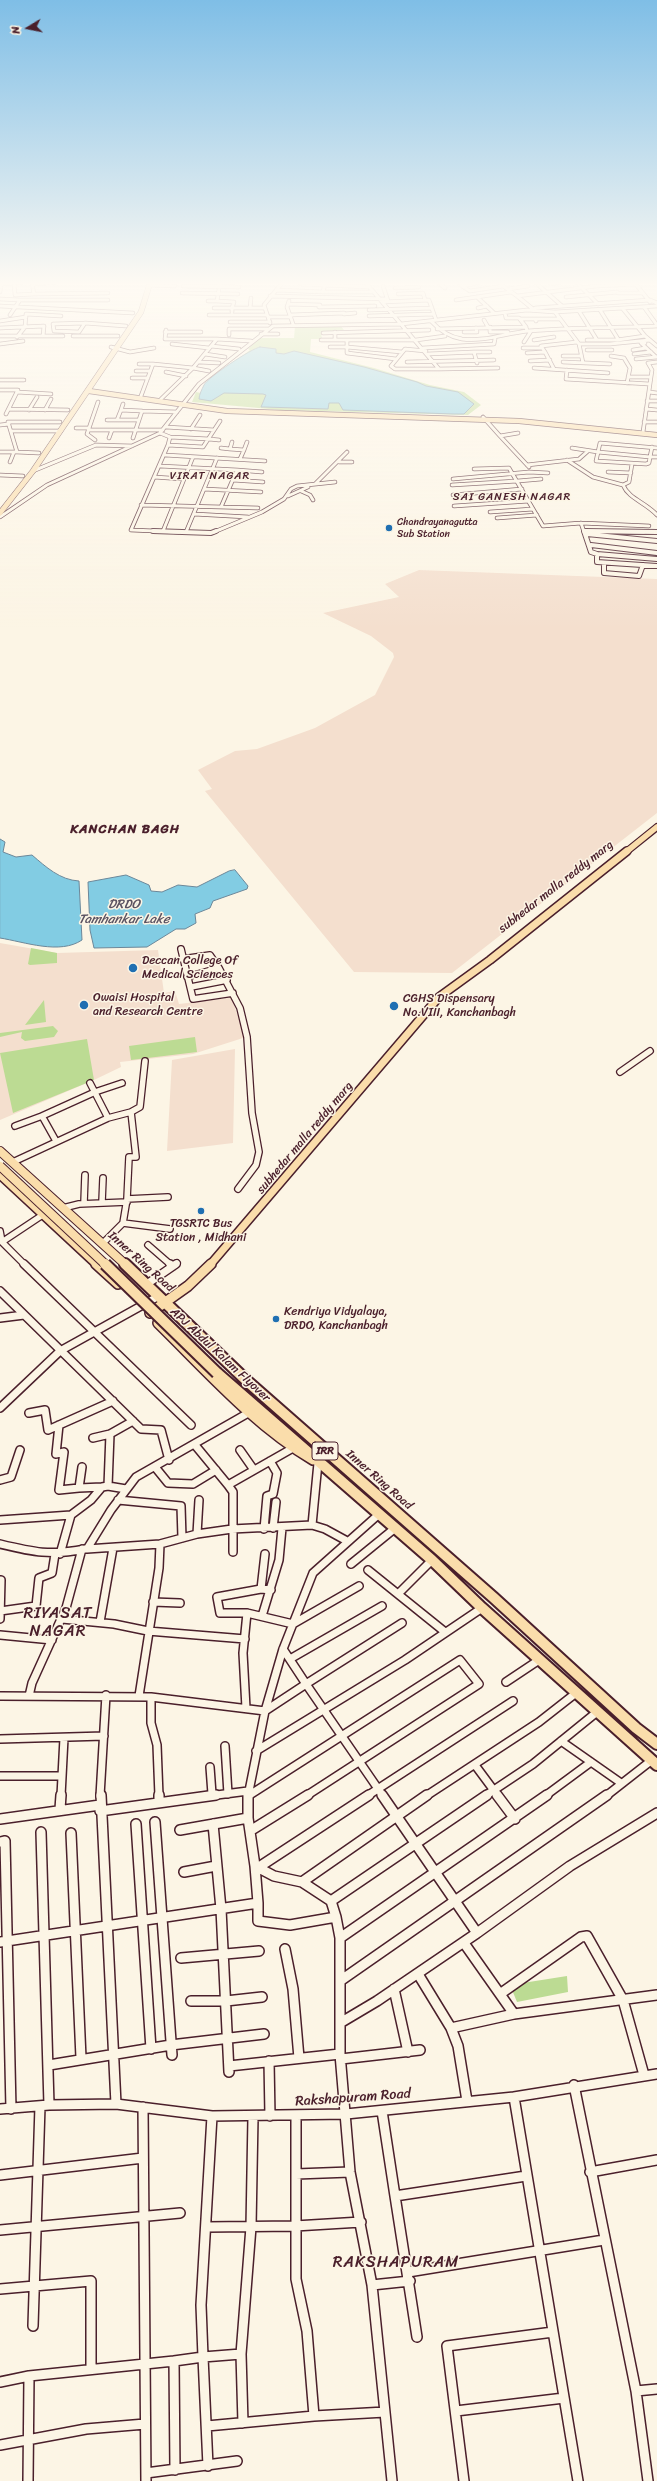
<!DOCTYPE html>
<style>
body{margin:0}
#map{position:relative;width:657px;height:2481px;overflow:hidden;background:#fcf5e5;font-family:Sriracha,sans-serif}
canvas{display:block}
.north{position:absolute;left:8px;top:8px;width:40px;height:40px;-webkit-text-stroke:3px #fcf5e5;paint-order:stroke;rotate:260deg;font-size:11px;font-weight:700;line-height:16px;text-align:center;color:#4a1f2b}
.north::after{content:'';display:block;margin:auto;width:14px;height:18px;background:#4a1f2b;clip-path:polygon(50% 0,100% 100%,50% 72%,0 100%)}
</style>
<div id="map">
<canvas width="657" height="2481"></canvas>
<div class="north">N</div>
</div>
<script>
const c = document.querySelector('canvas').getContext('2d');
c.lineJoin = 'round';
function fill(path, color) { c.fillStyle = color; c.fill(path, 'evenodd'); }
function strokePath(path, color, width, dash) { c.strokeStyle = color; c.lineWidth = width; c.lineCap = dash ? 'butt' : 'round'; c.setLineDash(dash || []); c.stroke(path); }
function label(font, color, halo, rows, align = 'center') {
  c.font = font + ' Sriracha,sans-serif'; c.lineWidth = 3; c.setLineDash([]); c.textBaseline = 'middle'; c.strokeStyle = halo; c.fillStyle = color; for (const [text, x, y, turn = 0] of rows) {
    c.save(); c.translate(x, y); c.rotate((+turn || 0) * Math.PI / 180); c.textAlign = isNaN(turn) ? turn : align; if (halo) c.strokeText(text, 0, 0); c.fillText(text, 0, 0); c.restore();
  }
}
const built = new Path2D(`
 M419,570L657,579V813L452,973L354,972L205,791L212,789L198,770L235,751L257,749L315,728L375,695L394,657L393,653L371,636L323,613L399,597L385,584Z
 M0,943L57,953L158,950L164,993L175,991L179,1004L229,998L232,999L244,1034L243,1038L193,1054L120,1062L121,1067L94,1080L0,1120Z
 M235,1049L233,1143L167,1151L172,1060Z`);
const green = new Path2D(`
 M340,325L344,330L321,332L322,339H311L310,352L374,368L430,385L464,392L481,405L468,415L281,410L192,402L196,392L201,393L206,383L250,350L248,349L259,338H294L295,326Z
 M31,948L57,953V963L30,965L28,964Z
 M44,1000L46,1022L25,1025Z
 M53,1026L58,1031L54,1037L25,1041L21,1038L22,1032L0,1037V1033Z
 M195,1037L197,1052L131,1060L129,1046Z
 M87,1039L94,1080L13,1113L0,1053Z
 M567,1976L568,1992L517,2002L510,1985Z`);
const water = new Path2D(`
 M260,347L276,349V353L284,354L294,351L364,367L417,382L426,386L458,392L474,404L464,414H453L343,410L339,403H329L328,409L264,407H261L266,395L263,394L224,393L211,401L199,399C199,395 202,389 204,385C207,378 252,348 260,347Z
 M0,839L5,842L3,852L16,857L32,855C46,867 60,880 79,881L82,940C60,955 25,942 0,938Z
 M235,870L248,886L247,889L213,901L210,908L195,914L196,923L185,929H176L147,947L94,948L90,930L88,882L126,875L149,885L151,891L162,892L178,885L197,887L229,871Z`);
const minorFar4 = new Path2D(`
 M14,283L15,295L34,294L32,283
 M220,283L217,301L234,302L232,308H265
 M366,283L439,369L498,368
 M439,283L445,288
 M459,283L462,286L478,283
 M499,283L517,296L596,286L636,284
 M536,283L562,306
 M577,283L598,304
 M635,283L650,302
 M33,284L54,283
 M300,284L370,287
 M550,284L559,283
 M149,285L175,286
 M183,286L239,287
 M383,286L388,301
 M462,286L470,291L503,286
 M395,288L419,287
 M508,289L528,286
 M277,290L323,292L325,283
 M0,292L1,284L21,283
 M323,292H374
 M182,293L238,294
 M618,293H643
 M34,294L108,293
 M398,294L423,293L425,300
 M270,296L387,299
 M517,296L533,309
 M477,297L494,313
 M566,297L617,292
 M0,299L20,300L10,315
 M20,300H108
 M456,300L511,292
 M208,301H217
 M289,301L287,307L293,324
 M383,302L429,300L436,320
 M288,304L320,305L319,307L375,306
 M0,306L133,313
 M644,307L657,325
 M214,308H232V312
 M250,308L251,298
 M478,308L487,306
 M535,308L650,300L657,303
 M623,309L645,336L657,346
 M369,310L432,308
 M600,310L618,339
 M579,311L597,340
 M555,312L579,344L583,363
 M505,313L506,318H519L526,327
 M344,314L355,313
 M209,315H267
 M290,315L344,313
 M369,316L434,314
 M268,317H291
 M520,319H535
 M484,320L488,327
 M0,321L26,317
 M431,321C440,331 449,337 462,339C485,342 506,333 528,331C571,327 614,328 657,326
 M536,321L535,319H560
 M230,322H270
 M85,323L126,326
 M85,323L79,332L54,331L53,324Z
 M270,323L264,305L282,283
 M490,327V332H508
 M0,328L44,326L43,336H0
 M437,329L526,327L527,331
 M166,330L165,339H217L193,368
 M165,332H201
 M464,332H477L476,328
 M323,333L429,330
 M261,334H278
 M229,335V329H268
 M43,336H63
 M73,336H118
 M17,337L25,327L26,314L61,316
 M217,339L251,341
 M321,340H335
 M347,340H416L445,336
 M534,340L554,337
 M587,340H617L645,336
 M524,342L531,331
 M645,343H641L656,357
 M0,344L23,341
 M172,344L209,348
 M579,344H610L650,340
 M211,346L239,349
 M111,347L130,352L154,348
 M330,347H347V340H335V332
 M423,348L494,344L495,339
 M523,348H542
 M587,350H612
 M633,350L646,348
 M426,351L405,349L391,366L395,369H439
 M474,352H490
 M545,352L541,346L577,342
 M527,353L545,352L554,369
 M205,354L225,357
 M428,354L474,352L477,363
 M634,354L651,352
 M563,356H580
 M611,356L624,358L630,368L627,383
 M396,359L347,353V347L402,352
 M636,359L657,357
 M530,361L550,360
 M199,362L219,363
 M407,362L494,360
 M563,362L610,364
 M139,364H153
 M193,368L209,371
 M534,368L608,373
 M567,370L566,379L649,384
 M136,371H150
 M166,372L186,376
 M628,377H650
 M132,378H148
 M0,380H24
 M0,390H18L6,414
 M17,392L51,394
 M649,392L657,393
 M141,396L153,364L193,368L161,399
 M647,401H657
 M123,404L121,410L142,411L133,438
 M9,409L68,410
 M646,409L657,410
 M29,410L37,397
 M45,410L51,399
 M121,410L117,420H139
 M142,411L177,412
 M483,417L500,436L518,433
 M107,420H117
 M644,422H657
 M0,425L9,424
 M166,427L214,430
 M76,428H89
 M191,429L200,415
 M89,430H163
 M11,431H61
 M643,432L652,370L648,363L657,362
 M160,433L170,437L168,445L131,530L179,532
 M500,436L529,467
 M170,437L209,439
 M109,438L112,430
 M209,439L219,440
 M95,440L87,434L98,402
 M232,442L230,449L244,450L240,459
 M168,445L203,447L220,421
 M221,448L230,449
 M572,448L598,452L600,443L657,448
 M244,450L247,442
 M0,452H17
 M598,452L650,457L649,463L646,464L596,461Z
 M39,453L17,452L8,422H60
 M165,455L265,461
 M650,457H657
 M650,457L652,447
 M567,460L593,477L623,485L629,482L632,464
 M10,462L14,452
 M339,462H352
 M527,465L579,459L588,451
 M160,466L237,470
 M474,469L509,468L543,526L581,523L649,526
 M33,471L96,445L132,446
 M608,472L631,473
 M0,475L23,476
 M154,477L183,479
 M453,479L529,472L548,473
 M233,480L263,482
 M518,481L541,479
 M315,484L347,452
 M452,485L517,481
 M623,485C629,499 645,502 657,515
 M204,489L261,492
 M301,491L310,495L313,500
 M453,495L522,489
 M288,496L308,487
 M141,505L221,507L237,470L262,472
 M454,506L529,501
 M221,507L258,508
 M490,512L533,509
 M194,514L248,517
 M0,517L47,485L160,433L199,384L273,326L401,324L527,310L555,312L657,306
 M497,518L537,515
 M581,523L584,532
 M163,531L193,457
 M585,531L644,532
 M186,532L217,458
 M214,532L262,512L284,499L291,489L297,486L335,482`);
const minorFar3 = new Path2D(`
 M153,531L211,533L216,531
 M584,531L591,552L597,554V562L657,566
 M585,531L657,532
 M587,534L657,541
 M591,545L657,553
 M597,554L657,559
 M604,563V573L639,576L643,565`);
const minorFar2 = new Path2D(`
 M181,949L193,999L233,993
 M182,959L210,955L219,968
 M187,977L219,968L240,1008L247,1037L252,1113L259,1152L256,1165L238,1189
 M191,987L227,980
 M620,1072L650,1051
 M90,1083L108,1118
 M42,1116L95,1092L122,1083
 M15,1126L42,1116L56,1141
 M13,1162L108,1118L131,1112L140,1107L145,1061
 M127,1199L168,1197
 M102,1202L103,1178
 M84,1203L85,1175
 M63,1208L79,1204L127,1202
 M123,1223L170,1229
 M0,1231L2,1242L25,1265
 M2,1242L44,1214
 M102,1244L123,1223L127,1199L129,1157H136L131,1112
 M148,1245L171,1265
 M175,1265L177,1263`);
const minorFar1 = new Path2D(`
 M24,1264L191,1425
 M170,1264L173,1266
 M147,1284L176,1264
 M0,1291L141,1429L161,1430L169,1460
 M0,1318L24,1315
 M0,1408L60,1351L159,1296
 M250,1412L136,1477L111,1510L87,1549L160,1544L197,1534L232,1529L312,1525L325,1529L347,1541
 M29,1413L45,1410L48,1430L113,1401
 M59,1425L56,1454L64,1452L59,1490L79,1488
 M93,1438L110,1434L133,1421
 M195,1445L228,1485L293,1448
 M240,1450L254,1470
 M155,1467L168,1483L193,1484L216,1470
 M0,1480L11,1477L20,1450
 M228,1485L233,1492V1552
 M108,1486L126,1489
 M102,1487L108,1486L110,1434
 M118,1500L181,1506L182,1538
 M0,1520L71,1515
 M312,1525L318,1463
 M273,1528L276,1502
 M264,1529L267,1496L273,1494L277,1473L270,1461
 M197,1534L199,1500
 M0,1544C33,1552 51,1556 85,1549
 M60,1554L71,1515L91,1500L102,1487L79,1488L82,1467
 M351,1564L394,1529
 M368,1570L445,1632
 M261,1589L265,1554
 M399,1593L432,1560
 M153,1602L180,1603
 M0,1611L36,1606L39,1578L52,1573L55,1554
 M247,1613H220L217,1597L261,1589L271,1590
 M262,1616L279,1560L282,1528
 M0,1619L1,1580
 M62,1619L114,1624L148,1631L245,1639
 M100,1622L113,1548
 M0,1635L52,1640
 M290,1659L382,1606
 M506,1682L539,1660
 M0,1696L151,1697L265,1711L306,1684L283,1649
 M29,1696L32,1683L66,1608L82,1549
 M139,1696L159,1568L160,1544
 M151,1697V1723L157,1745L159,1796
 M246,1708L243,1653L247,1613L293,1624L359,1586
 M0,1739L104,1736
 M561,1741L621,1783
 M225,1746L228,1794
 M256,1751L405,1660L482,1608
 M475,1765L498,1796
 M210,1767L212,1794
 M0,1776H62
 M61,1796L64,1738
 M100,1796L106,1695
 M209,1796L248,1791
 M248,1796L265,1711L283,1649L313,1573L378,1515
 M248,1796L460,1660L479,1684L306,1796
 M367,1796L513,1701
 M383,1796L306,1684L402,1623
 M426,1796L539,1722L576,1693
 M485,1796L533,1764L597,1712
 M545,1796L591,1762
 M606,1796L652,1760`);
const minor = new Path2D(`
 M101,1795L116,2104
 M159,1795V1802
 M248,1795V1818L255,1866L274,1876L302,1882L331,1901L336,1917L340,1938V2054L350,2172L372,2285L392,2481
 M382,1795L477,1933L570,1866L657,1813
 M497,1795L515,1819
 M60,1809L61,1795
 M100,1811L216,1795
 M0,1819L100,1805
 M155,1822L172,2055
 M136,1824L151,2049
 M213,1824L221,1909L229,2072
 M180,1830L248,1818
 M250,1831L308,1795
 M41,1832L49,2105
 M71,1833L81,2058
 M0,1842L5,1841L11,2109
 M255,1866L258,1903
 M259,1867L369,1795
 M184,1872L216,1866
 M302,1882L427,1795
 M331,1901L487,1795
 M340,1938L547,1795
 M0,1942L258,1903V1921L290,1925L336,1917
 M464,1943L514,2014
 M285,1949L293,1989L299,2058
 M181,1958L259,1951
 M418,1974L451,2028L458,2046L467,2101
 M340,1981L607,1795
 M394,1989L408,2052
 M500,1994L581,1937L587,1936L623,2000L644,2075
 M191,2001H226L262,1997
 M340,2023L377,2001L477,1933
 M451,2028L514,2014L657,1995
 M341,2059L420,2050
 M269,2061L270,2116
 M49,2065L171,2045L264,2034
 M229,2066L340,2054
 M574,2085L636,2391L648,2481
 M514,2097L578,2481
 M143,2107L146,2481
 M0,2109L49,2105L116,2104L212,2116L346,2114L514,2097L657,2074
 M382,2111L395,2196L526,2176
 M296,2116V2279L307,2331L314,2416L385,2412
 M590,2172L657,2160
 M296,2174L350,2172
 M0,2175L143,2158
 M395,2196L417,2337
 M207,2227L295,2226L361,2222
 M0,2230L180,2213
 M408,2272L604,2240
 M372,2285L410,2281
 M0,2289L91,2281V2369
 M33,2326L40,2106
 M0,2382L29,2376L174,2361
 M636,2391L657,2389
 M456,2411L564,2398
 M243,2423L241,2354L251,2227L253,2117
 M207,2426L314,2416
 M0,2445L86,2429L145,2424
 M208,2466L203,2357L241,2354
 M175,2470L174,2361L203,2357L201,2305L212,2116
 M146,2473L237,2461
 M28,2481L29,2376
 M464,2481L447,2346L553,2332`);
const majorFar3 = new Path2D(`
 M89,391L227,411L519,421L657,435`);
const majorFar2 = new Path2D(`
 M626,852L657,827`);
const majorFar1 = new Path2D(`
 M0,1175L97,1265
 M210,1265L439,997L490,960L627,851`);
const major = new Path2D(`
 M96,1264L118,1284
 M150,1313L188,1286L211,1264
 M158,1323C207,1371 254,1425 313,1460`);
const highwayFar2 = new Path2D(`
 M0,513L33,471L141,312L150,283`);
const highwayFar1 = new Path2D(`
 M0,1151L126,1265`);
const highway = new Path2D(`
 M125,1264L248,1382L494,1598L636,1728L657,1744
 M217,1373L432,1560L482,1608L657,1765`);
const highwayBridgeFar1 = new Path2D(`
 M0,1166L106,1265`);
const highwayBridge = new Path2D(`
 M105,1264L217,1373`);
const markers = [
 [389,528,4,"#1f6fb2"],
 [133,968,5,"#1f6fb2"],
 [84,1005,5,"#1f6fb2"],
 [394,1006,5,"#1f6fb2"],
 [201,1211,4,"#1f6fb2"],
 [276,1319,4,"#1f6fb2"]
];
const farPoinames = [
 ["Chandrayanagutta",397,522],
 ["Sub Station",397,534]
];
const farNeighbourhoodnames = [
 ["VIRAT NAGAR",210,476],
 ["SAI GANESH NAGAR",512,497]
];
const shields = [
 [325,1451,26]
];
const shieldNames = [
 ["IRR",325,1451]
];
const streetNames = [
 ["subhedar malla reddy marg",556,887,-38],
 ["subhedar malla reddy marg",305,1138,-50],
 ["Inner Ring Road",141,1262,42],
 ["APJ Abdul Kalam Flyover",220,1355,43],
 ["Inner Ring Road",379,1480,41]
];
const poiNames = [
 ["Deccan College Of",142,961],
 ["Medical Sciences",142,975],
 ["Owaisi Hospital",93,998],
 ["and Research Centre",93,1012],
 ["CGHS Dispensary",403,999],
 ["No.VIII, Kanchanbagh",403,1013],
 ["TGSRTC Bus",201,1224,"center"],
 ["Station , Midhani",201,1238,"center"],
 ["Kendriya Vidyalaya,",284,1312],
 ["DRDO, Kanchanbagh",284,1326]
];
const farDistrictnames = [
 ["KANCHAN BAGH",125,830]
];
const waterNames = [
 ["DRDO",124,905],
 ["Tamhankar Lake",124,920]
];
const nearStreetnames = [
 ["Rakshapuram Road",353,2098,-4]
];
const nearNeighbourhoodnames = [
 ["RIYASAT",58,1614],
 ["NAGAR",58,1632],
 ["RAKSHAPURAM",396,2263]
];
fill(built, '#f4dfce');
fill(green, '#bcdb93');
fill(water, '#82cce3');
strokePath(water, '#6c8799', 1);
strokePath(minorFar4, '#4a1f2b', 4.5);
strokePath(minorFar3, '#4a1f2b', 6);
strokePath(minorFar2, '#4a1f2b', 8);
strokePath(minorFar1, '#4a1f2b', 10);
strokePath(minor, '#4a1f2b', 12);
strokePath(majorFar3, '#4a1f2b', 6);
strokePath(majorFar2, '#4a1f2b', 8);
strokePath(majorFar1, '#4a1f2b', 10);
strokePath(major, '#4a1f2b', 12);
strokePath(highwayFar2, '#4a1f2b', 6);
strokePath(highwayFar1, '#4a1f2b', 10);
strokePath(highway, '#4a1f2b', 14);
strokePath(minorFar4, '#fcf5e5', 3);
strokePath(minorFar3, '#fcf5e5', 4);
strokePath(minorFar2, '#fcf5e5', 5.5);
strokePath(minorFar1, '#fcf5e5', 7);
strokePath(minor, '#fcf5e5', 9);
strokePath(majorFar3, '#faddab', 4.5);
strokePath(majorFar2, '#faddab', 5.5);
strokePath(majorFar1, '#faddab', 7);
strokePath(major, '#faddab', 9);
strokePath(highwayFar2, '#faddab', 5);
strokePath(highwayFar1, '#faddab', 8);
strokePath(highway, '#faddab', 10);
strokePath(highwayBridgeFar1, '#4a1f2b', 10, []);
strokePath(highwayBridge, '#4a1f2b', 14, []);
strokePath(highwayBridgeFar1, '#faddab', 8);
strokePath(highwayBridge, '#faddab', 10);
const sky = c.createLinearGradient(0, 0, 0, 630);
sky.addColorStop(0, '#7fbee6');
sky.addColorStop(0.45, '#fefaf3');
sky.addColorStop(1, '#fefaf300');
c.fillStyle = sky;
c.fillRect(0, 0, 657, 630);
for (const [x, y, r, color] of markers) { const dot = new Path2D(); dot.arc(x, y, r, 0, 2 * Math.PI); c.fillStyle = color; c.fill(dot); strokePath(dot, '#fcf5e5', 1.5); }
label('10px', '#4a1f2b', '#fcf5e5', farPoinames, 'left');
c.letterSpacing = '1px';
label('11px', '#4a1f2b', '#fcf5e5', farNeighbourhoodnames);
c.letterSpacing = '0px';
for (const [x, y, w] of shields) { const box = new Path2D(); box.roundRect(x - w / 2, y - 9, w, 18, 3); c.fillStyle = '#fcf5e5'; c.fill(box); strokePath(box, '#4a1f2b', 1); }
label('bold 11px', '#4a1f2b', null, shieldNames);
label('12px', '#4a1f2b', '#fcf5e5', streetNames);
label('12px', '#4a1f2b', '#fcf5e5', poiNames, 'left');
c.letterSpacing = '1px';
label('bold 13px', '#4a1f2b', '#fcf5e5', farDistrictnames);
c.letterSpacing = '0px';
label('italic 13px', '#5b5362', '#fcf5e5', waterNames);
label('14px', '#4a1f2b', '#fcf5e5', nearStreetnames);
c.letterSpacing = '1px';
label('16px', '#4a1f2b', '#fcf5e5', nearNeighbourhoodnames);
c.letterSpacing = '0px';
</script>
